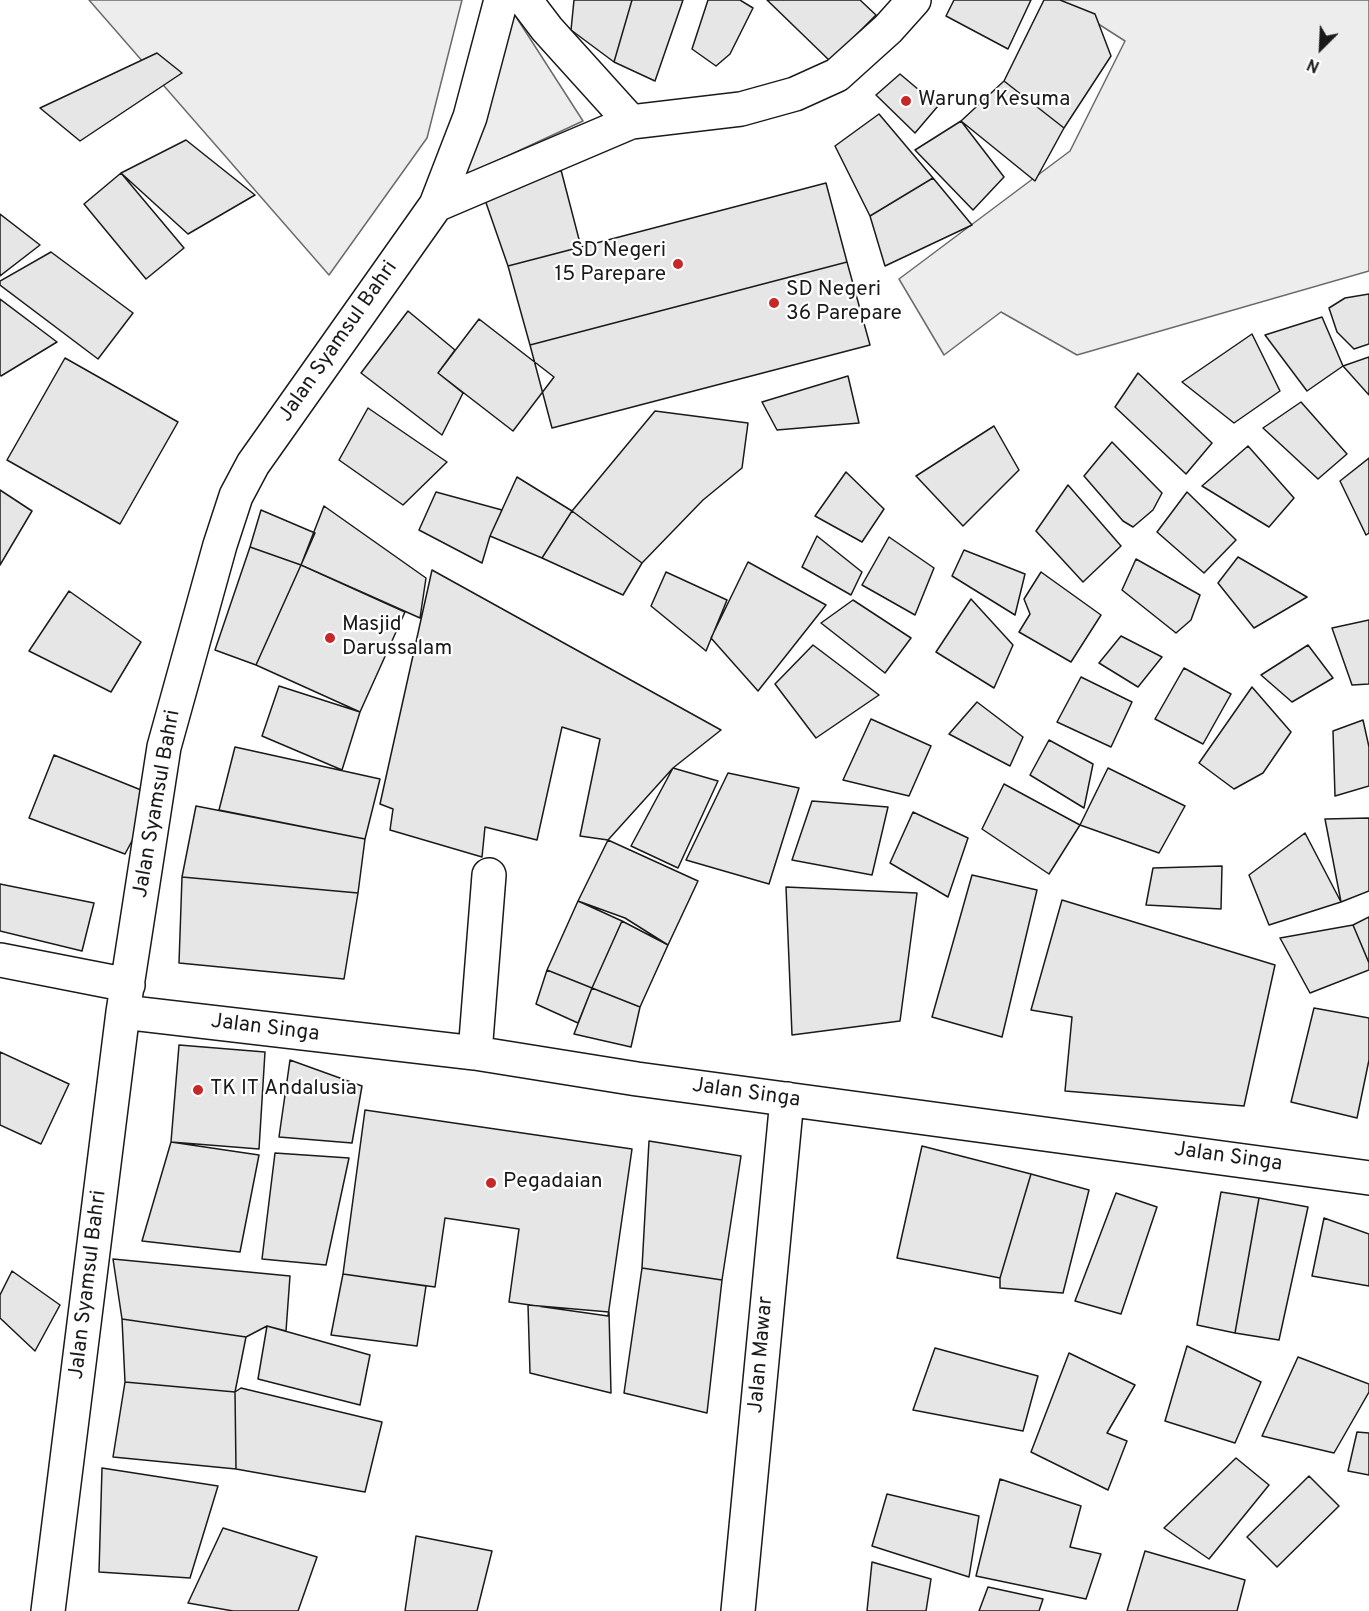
<!DOCTYPE html>
<style>
body{margin:0}
#map{position:relative;width:1369px;height:1611px;overflow:hidden;background:#fff;font-family:Overpass,sans-serif}
canvas{display:block}
.north{position:absolute;left:1291px;top:18px;width:60px;height:60px;-webkit-text-stroke:4px #fff;paint-order:stroke;rotate:204deg;font-size:16px;font-weight:700;line-height:24px;text-align:center;color:#1a1a1a}
.north::after{content:'';display:block;margin:auto;width:21px;height:27px;background:#1a1a1a;clip-path:polygon(50% 0,100% 100%,50% 72%,0 100%)}
</style>
<div id="map">
<canvas width="1369" height="1611"></canvas>
<div class="north">N</div>
</div>
<script>
const c = document.querySelector('canvas').getContext('2d');
c.lineJoin = 'round';
function fill(path, color) { c.fillStyle = color; c.fill(path, 'evenodd'); }
function strokePath(path, color, width, dash) { c.strokeStyle = color; c.lineWidth = width; c.lineCap = dash ? 'butt' : 'round'; c.setLineDash(dash || []); c.stroke(path); }
function label(font, color, halo, rows, align = 'center') {
  c.font = font + ' Overpass,sans-serif'; c.lineWidth = 4.5; c.setLineDash([]); c.textBaseline = 'middle'; c.strokeStyle = halo; c.fillStyle = color; for (const [text, x, y, turn = 0] of rows) {
    c.save(); c.translate(x, y); c.rotate((+turn || 0) * Math.PI / 180); c.textAlign = isNaN(turn) ? turn : align; if (halo) c.strokeText(text, 0, 0); c.fillText(text, 0, 0); c.restore();
  }
}
const built = new Path2D(`
 M89,0H462L427,138L329,275Z
 M1061,0H1369V271L1077,355L1001,312L944,355L899,279L1070,151L1125,41Z
 M511,9L583,121L462,177Z`);
const building = new Path2D(`
 M574,0H632L614,62L571,30Z
 M632,0H683L655,81L614,62Z
 M708,0H740L753,8L730,54L716,66L692,49Z
 M767,0H860L876,15L830,61Z
 M954,0H1031L1008,49L946,16Z
 M1044,0H1060L1095,14L1111,56L1064,128L1004,81Z
 M157,53L182,73L80,141L40,108Z
 M900,74L938,106L915,133L876,95Z
 M1004,81L1064,128L1035,181L961,121Z
 M879,114L933,178L870,216L835,146Z
 M961,121L1004,177L973,210L915,150Z
 M186,140L255,195L188,234L121,173Z
 M561,170L581,247L508,266L484,197Z
 M121,173L184,248L146,279L84,204Z
 M933,178L972,225L885,266L870,216Z
 M826,183L847,262L530,345L508,266Z
 M0,214L40,245L0,276Z
 M51,252L133,313L98,359L0,285V281Z
 M847,262L870,345L552,428L530,345Z
 M1369,294V344L1354,349L1337,332L1329,308L1345,298Z
 M0,299L57,342L1,376L0,375Z
 M408,311L455,350L438,373L463,393L442,435L361,373Z
 M1322,317L1343,366L1307,391L1265,335Z
 M479,319L554,377L513,431L438,373Z
 M1252,334L1280,391L1234,423L1182,382Z
 M1369,357V395L1343,366Z
 M65,358L178,422L120,524L7,460Z
 M1138,373L1212,443L1186,474L1115,407Z
 M848,376L859,423L777,430L762,402Z
 M1301,402L1347,454L1318,479L1263,428Z
 M368,408L447,462L403,505L339,460Z
 M655,411L748,423L742,468L703,500L642,563L572,511Z
 M994,426L1019,470L963,526L916,476Z
 M1112,442L1162,493L1153,510L1133,527L1123,521L1084,476Z
 M1248,446L1294,498L1269,527L1202,486Z
 M1369,458V533L1366,535L1340,481Z
 M846,472L884,509L862,542L815,516Z
 M517,477L572,511L542,558L490,536Z
 M1068,485L1121,546L1083,582L1036,531Z
 M0,490L32,511L0,565Z
 M436,492L502,510L490,536L482,563L419,530Z
 M1187,492L1236,540L1204,573L1157,532Z
 M324,506L426,578L420,618L301,565Z
 M261,510L315,533L301,565L250,547Z
 M572,511L642,563L623,595L542,558Z
 M817,536L862,572L851,595L802,567Z
 M889,537L934,568L915,615L862,585Z
 M250,547L301,565L256,665L215,650Z
 M964,550L1025,574L1015,615L952,576Z
 M1238,557L1307,597L1254,628L1218,583Z
 M1136,559L1200,595L1191,620L1176,633L1122,590Z
 M748,562L826,605L758,691L711,638Z
 M301,565L405,612L360,712L256,665Z
 M432,570L721,730L673,768L608,840L580,836L600,739L562,727L537,840L485,827L482,857L390,830L393,809L380,804Z
 M666,572L727,600L706,651L651,606Z
 M1041,572L1101,615L1071,662L1019,632L1030,614L1024,599Z
 M69,591L141,642L111,692L29,651Z
 M971,599L1013,645L994,688L936,652Z
 M853,600L911,638L885,673L821,623Z
 M1369,620V684L1352,685L1332,628Z
 M1121,636L1162,657L1138,687L1099,663Z
 M813,645L879,695L816,738L775,684Z
 M1308,645L1333,678L1292,702L1261,675Z
 M1184,668L1231,694L1203,744L1155,719Z
 M1081,677L1132,702L1111,747L1057,722Z
 M279,686L360,712L342,770L262,736Z
 M1252,687L1291,732L1263,773L1234,789L1199,763Z
 M977,702L1023,737L1010,766L949,734Z
 M871,719L931,746L909,796L843,780Z
 M1363,720L1369,747V786L1335,796L1333,731Z
 M1049,740L1093,764L1084,808L1030,775Z
 M235,747L380,779L365,839L219,810Z
 M54,755L156,796L125,854L29,818Z
 M673,768L718,781L678,868L631,846Z
 M1108,768L1185,806L1159,853L1080,825Z
 M728,773L799,788L769,884L686,860Z
 M1004,784L1080,825L1049,874L982,829Z
 M812,801L888,807L872,875L792,860Z
 M196,806L365,839L358,893L182,877Z
 M913,812L968,838L948,897L890,863Z
 M1369,818V891L1341,902L1325,819Z
 M1305,833L1341,902L1269,925L1249,875Z
 M608,840L698,881L668,945L625,918L578,901Z
 M1222,866L1221,909L1146,905L1153,868Z
 M972,875L1037,890L1002,1037L932,1017Z
 M182,877L358,893L344,979L179,963Z
 M0,884L94,903L82,951L0,931Z
 M786,887L917,893L900,1021L792,1035Z
 M1062,900L1275,965L1244,1106L1065,1091L1072,1017L1031,1010Z
 M578,901L622,921L592,988L547,970Z
 M1369,917V963L1353,925Z
 M622,921L668,945L640,1007L592,988Z
 M1353,925L1369,963V970L1310,993L1280,938Z
 M547,970L592,988L578,1023L536,1004Z
 M592,988L640,1007L631,1047L574,1034Z
 M1314,1008L1369,1018V1060L1357,1118L1291,1102Z
 M179,1045L265,1052L259,1149L171,1142Z
 M0,1052L69,1084L41,1144L0,1125Z
 M290,1060L362,1086L352,1143L279,1137Z
 M365,1110L632,1149L608,1316L509,1302L519,1229L445,1218L435,1287L343,1274Z
 M649,1141L741,1156L722,1280L642,1268Z
 M171,1142L259,1155L240,1252L142,1241Z
 M922,1146L1031,1174L1000,1278L897,1258Z
 M275,1153L349,1158L326,1265L262,1259Z
 M1031,1174L1089,1190L1063,1293L1000,1288V1278Z
 M1221,1192L1259,1198L1235,1333L1197,1325Z
 M1116,1193L1157,1207L1121,1314L1075,1301Z
 M1259,1198L1308,1207L1279,1340L1235,1333Z
 M1324,1218L1369,1234V1286L1312,1276Z
 M113,1259L290,1276L286,1331L267,1326L246,1337L122,1319Z
 M642,1268L722,1280L707,1413L624,1393Z
 M12,1271L60,1305L35,1351L0,1318V1295Z
 M343,1274L426,1286L417,1346L331,1335Z
 M528,1305L609,1312L611,1393L530,1373Z
 M122,1319L246,1337L235,1392L125,1382Z
 M267,1326L370,1355L360,1405L258,1379Z
 M1187,1346L1261,1382L1235,1443L1165,1421Z
 M935,1348L1038,1376L1023,1431L913,1410Z
 M1069,1353L1135,1385L1107,1433L1127,1441L1108,1490L1031,1452Z
 M1298,1357L1369,1384V1392L1334,1453L1262,1436Z
 M125,1382L235,1392L236,1469L113,1457Z
 M241,1388L382,1422L365,1492L236,1469L235,1392Z
 M1357,1432L1369,1433V1475L1348,1471Z
 M1236,1458L1269,1485L1209,1559L1164,1528Z
 M102,1468L218,1486L190,1578L99,1572Z
 M1309,1476L1339,1506L1277,1567L1247,1537Z
 M1000,1479L1081,1506L1070,1547L1101,1554L1086,1599L976,1576Z
 M887,1494L979,1516L969,1577L872,1546Z
 M223,1528L317,1557L298,1611H233L188,1603Z
 M416,1536L492,1551L477,1611H405Z
 M1145,1551L1245,1580L1237,1611H1127Z
 M872,1562L931,1579L926,1611H867Z
 M988,1587L1043,1599L1039,1611H979Z`);
const minor = new Path2D(`
 M525,0L547,29L631,122
 M436,205L631,122L741,109L795,94L837,75L888,29L914,0
 M0,960L128,985
 M123,1012L475,1053L637,1079L1369,1178
 M475,1053L489,875
 M48,1611L123,1012L164,747L220,545L236,496L253,464L436,205L470,117L501,0
 M738,1611L787,1099`);
const markers = [
 [906,101,6,"#c62828"],
 [678,264,6,"#c62828"],
 [774,303,6,"#c62828"],
 [330,638,6,"#c62828"],
 [198,1090,6,"#c62828"],
 [491,1183,6,"#c62828"]
];
const poiNames = [
 ["Warung Kesuma",918,101],
 ["SD Negeri",666,252,"right"],
 ["15 Parepare",666,276,"right"],
 ["SD Negeri",786,291],
 ["36 Parepare",786,315],
 ["Masjid",342,626],
 ["Darussalam",342,650],
 ["TK IT Andalusia",210,1090],
 ["Pegadaian",503,1183]
];
const streetNames = [
 ["Jalan Syamsul Bahri",339,342,-55],
 ["Jalan Syamsul Bahri",158,804,-80],
 ["Jalan Singa",265,1029,7],
 ["Jalan Singa",746,1094,8],
 ["Jalan Singa",1228,1158,8],
 ["Jalan Syamsul Bahri",89,1285,-83],
 ["Jalan Mawar",762,1355,-85]
];
fill(built, '#ededed');
strokePath(built, '#6a6a6a', 1.5);
fill(building, '#e6e6e6');
strokePath(building, '#1a1a1a', 1.5);
strokePath(minor, '#1a1a1a', 36);
strokePath(minor, '#fff', 33);
for (const [x, y, r, color] of markers) { const dot = new Path2D(); dot.arc(x, y, r, 0, 2 * Math.PI); c.fillStyle = color; c.fill(dot); strokePath(dot, '#fff', 2); }
label('21px', '#1a1a1a', '#fff', poiNames, 'left');
label('21px', '#1a1a1a', '#fff', streetNames);
</script>
